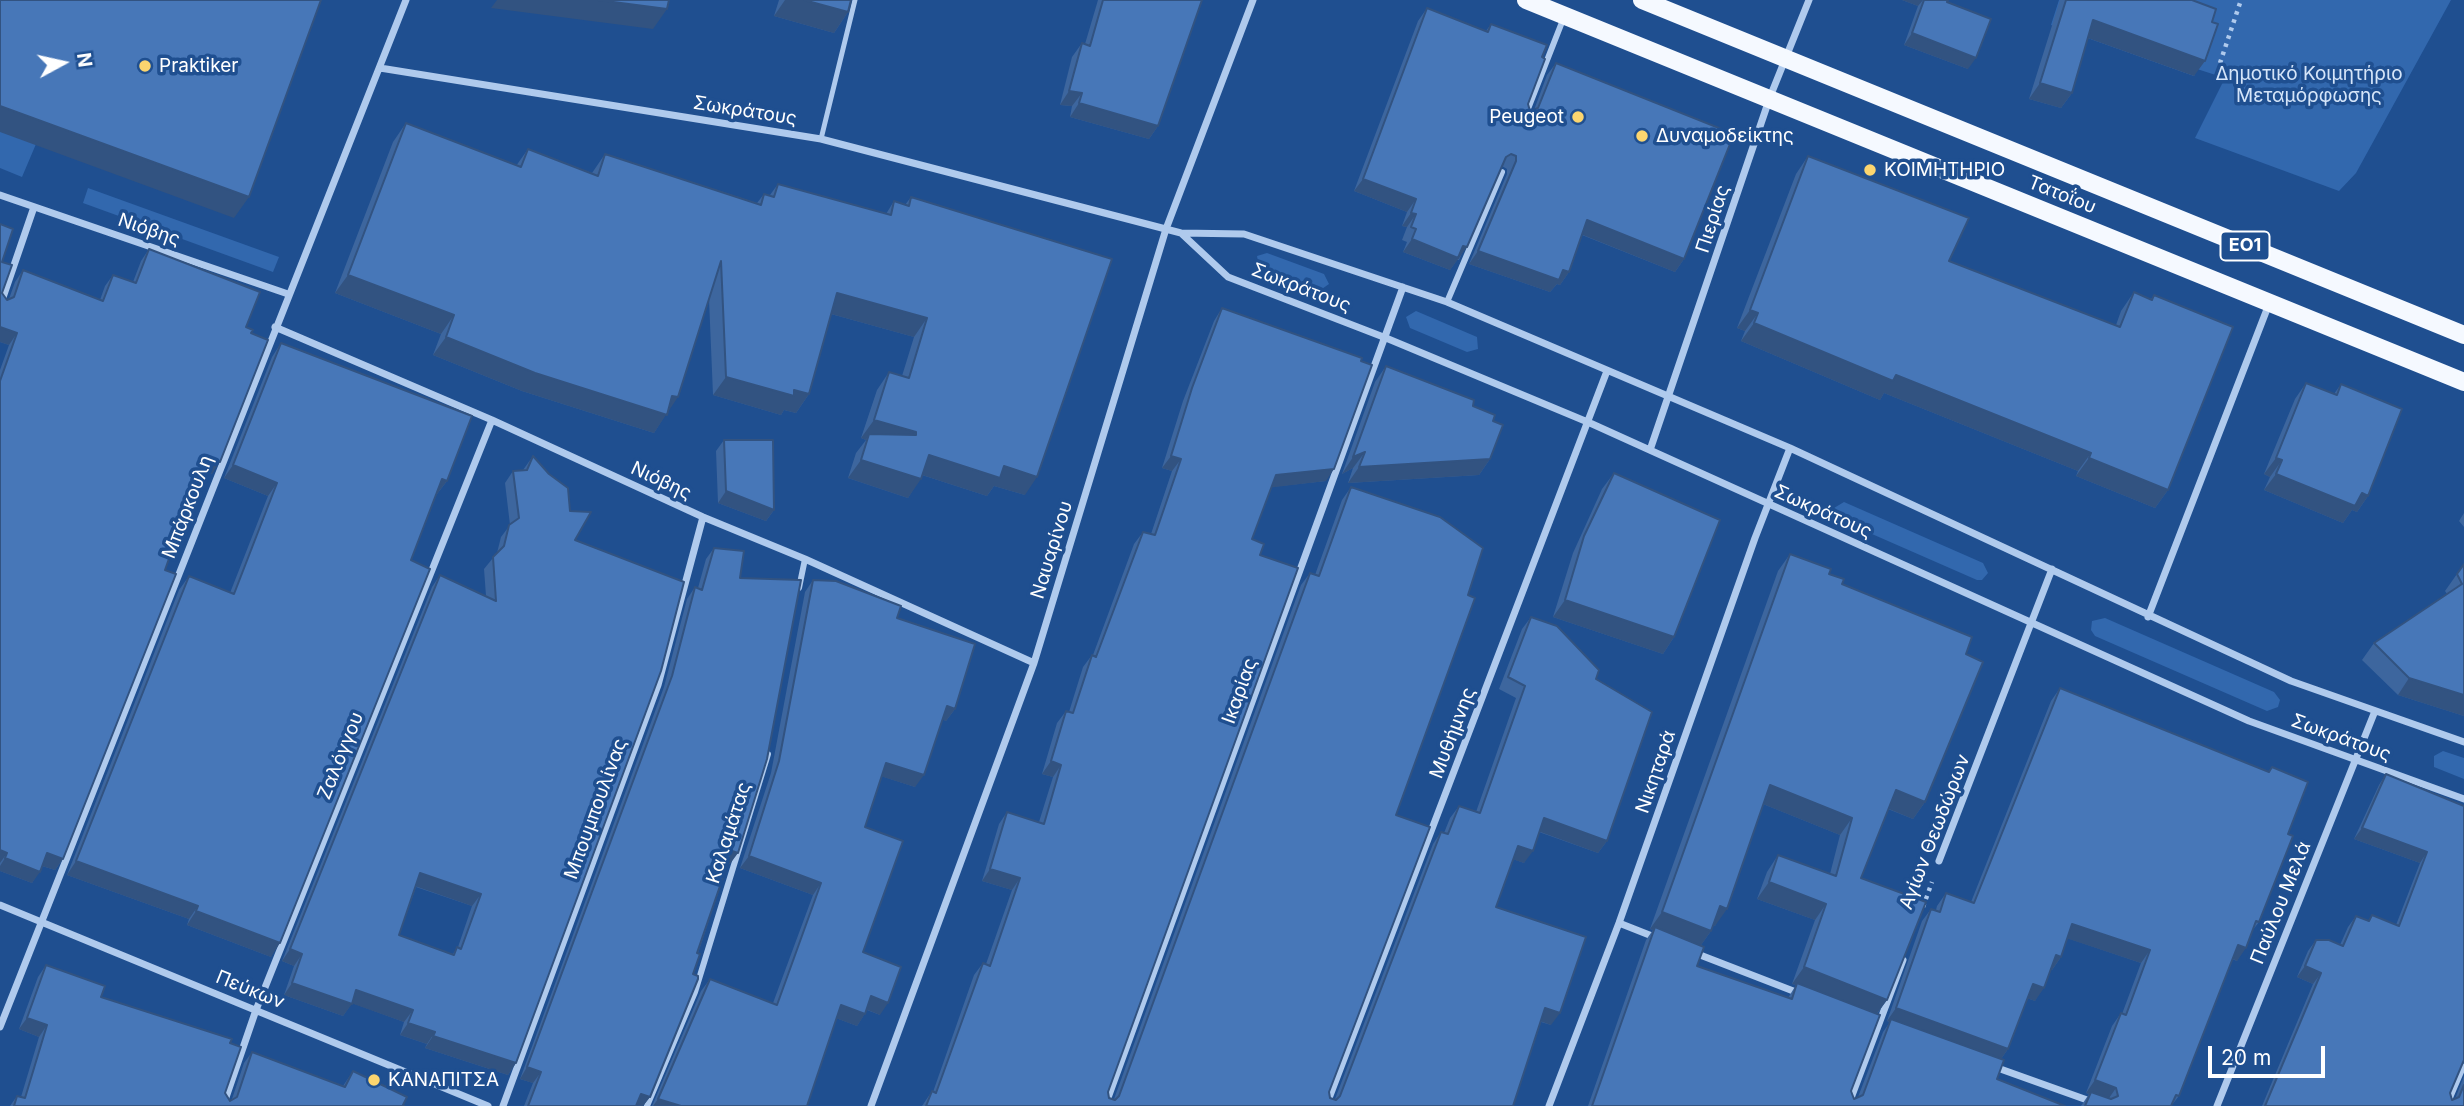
<!DOCTYPE html>
<meta charset="utf-8">
<style>
body{margin:0}
#map{position:relative;width:2464px;height:1106px;overflow:hidden;background:#1f4f90;font-family:Inter,sans-serif}
canvas{display:block}
.north{position:absolute;left:28px;top:28px;width:70px;height:70px;-webkit-text-stroke:5px #1f4f90;paint-order:stroke;rotate:82deg;font-size:19px;font-weight:700;line-height:28px;text-align:center;color:#fff}
.north::after{content:'';display:block;margin:auto;width:24px;height:32px;background:#fff;clip-path:polygon(50% 0,100% 100%,50% 72%,0 100%)}
.scale{position:absolute;left:2208px;top:1046px;width:117px;height:32px;box-sizing:border-box;border:4px solid #fff;border-top:0;padding-left:9px;font-size:21px;line-height:24px;white-space:nowrap;color:#fff;-webkit-text-stroke:5px #1f4f90;paint-order:stroke}
</style>
<div id="map">
<canvas width="2464" height="1106"></canvas>
<div class="north">N</div>
<div class="scale">20 m</div>
</div>
<script>
const c = document.querySelector('canvas').getContext('2d');
c.lineJoin = 'round';
function fill(path, color) { c.fillStyle = color; c.fill(path, 'evenodd'); }
function strokePath(path, color, width, dash) { c.strokeStyle = color; c.lineWidth = width; c.lineCap = dash ? 'butt' : 'round'; c.setLineDash(dash || []); c.stroke(path); }
function label(font, color, halo, rows, align = 'center') {
  c.font = font + ' Inter,sans-serif'; c.lineWidth = 7; c.setLineDash([]); c.textBaseline = 'middle'; c.strokeStyle = halo; c.fillStyle = color; for (const [text, x, y, turn = 0] of rows) {
    c.save(); c.translate(x, y); c.rotate((+turn || 0) * Math.PI / 180); c.textAlign = isNaN(turn) ? turn : align; if (halo) c.strokeText(text, 0, 0); c.fillText(text, 0, 0); c.restore();
  }
}
const green = new Path2D(`
 M2059,0H2451L2356,173L2339,191L2195,138L2225,78L2197,69L2194,76L2051,25Z
 M0,131L36,144L22,177L0,168Z
 M88,188L279,257L273,272L83,203Z
 M1267,253L1324,274L1329,284L1319,291L1259,268L1257,256Z
 M1416,311L1477,337L1478,349L1467,352L1410,328L1406,317Z
 M1844,502L1983,563L1988,573L1982,580H1977L1840,520L1835,516L1834,508Z
 M2105,618L2274,692L2280,700L2278,707L2267,711L2095,636L2091,630L2092,621Z
 M2443,751L2464,758V779L2434,767V756Z`);
const path = new Path2D(`
 M2220,63L2241,0
 M1923,907L1932,882`);
const service = new Path2D(`
 M821,139L855,0
 M2447,1106L2464,1066`);
const pedestrian = new Path2D(`
 M1526,114L1564,17
 M1447,302L1502,172
 M799,588L805,559
 M647,1106L695,992L768,754`);
const minor = new Path2D(`
 M380,68L821,139L1181,233L1244,234L1447,302L1790,448L2291,681L2464,742
 M0,195L288,294
 M1182,234L1228,277L1386,338L1590,423L2249,721L2464,799
 M0,306L34,207
 M275,327L492,420L703,517L805,559L1034,663
 M1650,450L1770,97L1809,0
 M2148,617L2269,304
 M1939,861L2052,569
 M0,905L488,1106
 M1619,923L1657,938
 M1695,953L1801,994
 M0,1027L406,0
 M1992,1066L2104,1106
 M223,1106L256,1010L492,420
 M503,1106L658,685L703,517
 M871,1106L1034,663L1166,229L1253,0
 M1105,1106L1403,287
 M1326,1106L1607,371
 M1549,1106L1619,923L1755,538L1790,448
 M1848,1106L1903,960
 M2217,1106L2375,711`);
const primary = new Path2D(`
 M1526,0L2464,382
 M1642,0L2464,335`);
const wall = new Path2D(`
 M779,0H851L848,12L834,33L774,16Z
 M1098,0H1202L1158,126L1149,139L1070,117L1072,106L1060,105L1072,57L1082,43L1085,44Z
 M1902,0H1948L1947,2L1968,69L1904,45L1918,6Z
 M2060,0H2192L2212,22L2194,76L2088,38L2072,93L2061,108L2029,99Z
 M1427,8L1486,31L1491,24L1542,57L1528,104L1530,111L1534,110L1547,75L1556,63L1684,259L1675,272L1582,235L1569,272L1560,285L1557,284L1550,292L1469,264L1507,174V169L1502,166L1459,260H1457L1450,270L1403,252L1407,242L1402,240L1407,227L1402,226L1407,212L1354,191L1418,21Z
 M406,123L516,166L528,149L592,173L605,154L757,203L764,194L770,195L778,184L886,214L894,201L905,205L911,197L1025,495L994,486L987,496L922,475L908,498L848,478L856,453L866,440L861,438L877,390L889,372L902,376L914,337L831,314L809,394L796,413L784,410L781,415L713,395L709,299L667,412L654,433L522,391L433,355L441,334L335,293L393,142Z
 M1808,156L1949,261L2116,325L2121,311L2134,292L2151,299L2154,295L2168,490L2155,508L2076,476L2078,471L1884,393L1880,400L1741,341L1745,331L1737,328L1796,174Z
 M149,249L246,327L212,474L200,469L63,859L55,870L42,866L32,883L0,871V370L9,345L0,342L2,262V293L7,300L9,299L15,282L23,270L100,300L105,286L113,275L133,282L141,261Z
 M1222,308L1326,481L1271,487L1252,539L1260,555L1108,1092L1109,1098L1114,1099L1301,585L1310,573L1315,575L1342,500L1351,487L1396,815L1329,1092L1330,1098L1335,1099L1433,844L1441,832L1444,833L1450,818L1459,806L1476,812L1516,698L1499,689L1522,629L1531,617L1596,679L1607,841L1598,853L1539,832L1524,863L1513,859L1496,907L1551,1025L1541,1022L1513,1106H922L932,1091L933,1092L974,975L983,963L986,964L1012,890L982,881L999,824L1007,812L1039,822L1053,777L1042,774L1057,723L1066,711L1069,712L1083,667L1092,655H1093L1134,544L1143,532L1151,534L1172,471L1162,468L1183,401L1214,321Z
 M281,343L447,481L437,494H436L411,560L271,957L187,925L189,919L67,875L179,590L189,576L230,593L268,496L224,478L272,357Z
 M1386,366L1473,406L1493,421L1490,459L1479,475L1348,483L1353,468L1342,474L1375,382Z
 M2306,383L2334,394L2341,384L2368,496L2357,512L2352,510L2343,523L2264,490L2270,477L2264,474L2295,399Z
 M724,440L774,510L766,521L718,503L716,451Z
 M533,456L570,511L575,540L516,1063L508,1075L425,1048L427,1044L400,1035L404,1022L352,1003L343,1016L284,995L294,966L282,961L432,587L440,575L486,596L484,569L497,553L501,537L510,525L505,483L513,471L523,470ZM416,887L472,906L458,947L452,955L399,935Z
 M1614,473L1674,637L1663,654L1553,617L1573,553L1602,489Z
 M2464,513V527L2459,521Z
 M714,548L740,578L730,864L728,863L650,1097L643,1106H524L533,1083L520,1079L664,687L687,599L695,587L698,588L706,559Z
 M1790,554L1829,574L1842,584L1966,654L1925,802L1913,819L1888,809L1861,878L1887,1000L1877,1014L1851,1091L1854,1099L1858,1097L1883,1032L1890,1022L1887,1021L1922,921L1931,909L1936,910L1937,906L1946,893L1971,902L2051,701L2060,688L2268,772L2272,767L2288,834L2259,922L2252,931L2237,961L2232,959L2179,1096L2171,1106H2081L2089,1094L2086,1093L2112,1026L2121,1013L2122,1014L2141,963L2067,938L2061,957L2052,970L2051,969L2035,1001L2027,998L2008,1049L2001,1059L1997,1079L2065,1106H1588L1646,940L1653,930L1650,929L1778,571ZM1763,804L1840,835L1830,874L1778,855L1767,872L1757,899L1815,920L1792,984L1796,985L1788,998L1697,966L1701,945L1711,931L1713,925L1715,926Z
 M2464,564V716L2398,695L2362,660L2374,643L2447,594L2445,591Z
 M813,580L897,618L955,709L946,721L942,719L915,787L881,776L865,827L863,952L880,1015L867,1010L857,1026L836,1018L807,1106H652L701,991L710,979L773,1003L813,895L740,868L771,773L805,592Z
 M2386,774L2464,806L2450,1093L2452,1100L2455,1099L2464,1076V1106H2262L2313,984L2297,977L2308,951L2316,940L2340,945L2348,927L2356,916L2368,921L2372,915L2396,925L2420,863L2354,839L2379,785Z
 M46,965L101,997L230,1043L225,1093L230,1101L232,1099L244,1063L252,1052L343,1086L353,1071L404,1106H10L17,1096L21,1097L39,1037L19,1029L38,977Z`);
const shadedWall = new Path2D(`
 M497,0H598L667,9L653,29L491,8Z
 M785,0H804L848,12L834,33L774,16Z
 M1902,0H1923L1918,6Z
 M2093,20L2205,61L2194,76L2082,36Z
 M1912,33L1976,58L1968,69L1904,45Z
 M2040,83L2072,93L2061,108L2029,99Z
 M1069,91L1082,93L1072,106L1060,105Z
 M1079,103L1158,126L1149,139L1070,117Z
 M0,106L249,197L234,218L0,132Z
 M1363,179L1416,199L1407,212L1354,191Z
 M1411,213L1416,214L1407,227L1402,226Z
 M1587,220L1684,259L1675,272L1578,233Z
 M1412,239L1463,246L1467,247L1450,270L1403,252Z
 M1478,251L1563,270L1569,272L1560,285L1557,284L1550,292L1469,264Z
 M348,275L454,315L441,334L335,293Z
 M837,293L927,318L914,337L824,312Z
 M1750,310L1758,313L1745,331L1737,328Z
 M1754,323L1896,375L2091,453L2078,471L1884,393L1880,400L1741,341Z
 M0,327L17,333L9,345L0,342Z
 M446,337L672,396L678,397L654,433L522,391L433,355Z
 M726,377L794,390L809,394L796,413L784,410L781,415L713,395Z
 M874,420L916,432L903,451L869,434L866,440L861,438Z
 M1365,452L1353,468L1342,474L1353,457Z
 M929,455L1004,466L1037,477L1025,495L994,486L987,496L916,473Z
 M205,456L220,462L212,474L197,468Z
 M1171,456L1181,459L1172,471L1162,468Z
 M2089,458L2168,490L2155,508L2076,476Z
 M2276,458L2282,460L2270,477L2264,474Z
 M1490,459L1479,475L1348,483L1359,467Z
 M861,460L921,479L908,498L848,478Z
 M233,465L277,483L268,496L224,478Z
 M1334,469L1326,481L1267,488L1276,475Z
 M2276,474L2362,493L2368,496L2357,512L2352,510L2343,523L2264,490Z
 M442,479L447,481L437,494L432,492Z
 M726,491L774,510L766,521L718,503Z
 M1565,600L1674,637L1663,654L1553,617Z
 M2409,678L2464,695V716L2398,695Z
 M947,706L955,709L946,721L938,718Z
 M1051,761L1061,765L1053,777L1042,774Z
 M886,763L924,775L915,787L877,775Z
 M1770,785L1852,818L1840,835L1758,802Z
 M1896,790L1925,802L1913,819L1884,807Z
 M1544,818L1607,841L1598,853L1535,830Z
 M2362,828L2427,852L2420,863L2354,839Z
 M1518,846L1533,851L1524,863L1509,858Z
 M0,850L7,853L0,863Z
 M732,851L738,853L730,864L725,862Z
 M47,853L63,859L55,870L39,865Z
 M749,856L821,883L813,895L740,868Z
 M5,858L40,872L32,883L0,871V866Z
 M76,861L198,906L189,919L67,875Z
 M990,869L1020,878L1012,890L982,881Z
 M420,873L481,894L472,906L412,885Z
 M1769,882L1826,904L1815,920L1757,899Z
 M1720,906L1727,909L1715,926L1708,923Z
 M196,911L280,943L271,957L187,925Z
 M1662,912L1711,931L1699,948L1655,927L1653,930L1650,929Z
 M2072,924L2150,950L2141,963L2063,937Z
 M2238,945L2246,948L2237,961L2229,957Z
 M290,949L302,954L294,966L282,961Z
 M2056,955L2061,957L2052,970L2047,968Z
 M2305,966L2321,973L2313,984L2297,977Z
 M1804,967L1887,1000L1875,1016L1797,983L1796,985L1792,984Z
 M292,983L352,1004L343,1016L284,995Z
 M2033,984L2044,988L2035,1001L2024,997Z
 M356,990L413,1010L404,1022L348,1002Z
 M871,996L888,1003L880,1015L863,1008Z
 M841,1005L865,1014L857,1026L833,1017Z
 M1545,1008L1560,1013L1551,1025L1537,1020Z
 M1896,1008L2008,1049L1999,1062L1891,1019L1890,1022L1887,1021Z
 M27,1018L47,1025L39,1037L19,1029Z
 M408,1023L435,1032L427,1044L400,1035Z
 M433,1036L516,1063L508,1075L425,1048Z
 M527,1067L541,1072L533,1083L520,1079Z
 M2095,1080L2116,1088L2107,1101L2091,1092L2089,1094L2086,1093Z
 M641,1094L650,1097L643,1106H636Z
 M658,1099L681,1106H653Z`);
const building = new Path2D(`
 M0,0H321L249,197L0,106Z
 M598,0H669L667,9Z
 M804,0H851L848,12Z
 M1103,0H1202L1158,126L1079,103L1082,93L1069,91L1082,43L1090,46Z
 M1924,0H1948L1947,2L1991,19L1976,58L1912,33Z
 M2066,0H2192L2216,9L2212,22L2218,24L2205,61L2093,20L2072,93L2040,83Z
 M1427,8L1488,32L1491,24L1547,45L1542,57L1545,59L1528,104L1530,111L1538,108L1556,63L1734,134L1684,259L1587,220L1569,272L1563,270L1559,280L1478,251L1516,161V156L1511,154L1506,157L1467,247L1463,246L1458,258L1412,239L1416,229L1411,227L1416,214L1411,213L1416,199L1363,179Z
 M406,123L521,167L528,149L598,176L605,154L761,205L764,194L774,197L778,184L891,215L894,201L909,206L911,197L1112,259L1037,477L1004,466L1000,478L929,455L921,479L861,460L869,434L916,435V432L874,420L889,372L909,378L927,318L837,293L809,394L794,390V396L726,377L721,261L678,397L672,396L667,415L535,373L446,337L454,315L348,275Z
 M1808,156L1969,218L1949,261L2120,327L2134,292L2152,300L2154,295L2233,327L2168,490L2089,458L2091,453L1896,375L1893,381L1754,323L1758,313L1750,310Z
 M0,224L13,229L2,262L12,265L2,293L7,300L14,297L23,270L103,301L113,275L136,283L149,249L260,292L246,327L253,330L251,333L268,340L220,462L205,456L165,570L176,574L63,859L47,853L40,872L5,858L7,853L0,850V381L17,333L0,327Z
 M1222,308L1362,358L1361,361L1372,365L1334,469L1276,475L1252,539L1264,544L1260,555L1298,568L1108,1092L1109,1098L1115,1100L1119,1096L1310,573L1319,576L1351,487L1440,517L1483,548L1468,595L1475,598L1396,815L1430,827L1329,1092L1330,1098L1336,1100L1340,1096L1441,832L1448,834L1459,806L1480,813L1525,686L1508,677L1531,617L1557,626L1599,670L1596,679L1652,712L1607,841L1544,818L1533,851L1518,846L1496,907L1586,937L1560,1013L1545,1008L1513,1106H926L932,1091L936,1093L983,963L990,966L1020,878L990,869L1007,812L1044,824L1061,765L1051,761L1066,711L1073,713L1092,655L1096,657L1143,532L1155,535L1181,459L1171,456L1192,388Z
 M281,343L472,416L447,481L442,479L411,560L430,569L280,943L196,911L198,906L76,861L189,576L234,594L277,483L233,465Z
 M1386,366L1474,400L1473,406L1495,415L1493,421L1503,425L1490,459L1359,467L1365,452L1353,457Z
 M2306,383L2337,395L2341,384L2402,409L2368,496L2362,493L2355,506L2276,474L2282,460L2276,458Z
 M724,440H773L774,510L726,491Z
 M533,456L549,474L568,488L570,511L591,512L575,540L684,582L661,671L516,1063L433,1036L435,1032L408,1023L413,1010L356,990L352,1004L292,983L302,954L290,949L440,575L496,601L493,557L504,546L509,525L519,518L513,471L527,470ZM420,873L481,894L461,949L457,947L454,955L399,935Z
 M1614,473L1720,520L1674,637L1565,600L1584,536Z
 M714,548L744,551L740,578L801,580L767,759L738,853L732,851L697,953L700,954L693,974L698,976V979L650,1097L641,1094L636,1106H528L541,1072L527,1067L672,676L695,587L702,590Z
 M1790,554L1831,569L1829,574L1844,579L1842,584L1972,637L1966,654L1983,662L1925,802L1896,790L1861,878L1926,902L1887,1000L1804,967L1826,904L1769,882L1778,855L1836,876L1852,818L1770,785L1727,909L1720,906L1711,931L1662,912Z
 M2464,564V695L2409,678L2374,643L2462,584L2457,574Z
 M813,580L836,581L901,606L897,618L975,644L955,709L947,706L924,775L886,763L865,827L903,841L863,952L901,967L888,1003L871,996L865,1014L841,1005L807,1106H681L658,1099L710,979L777,1005L821,883L749,856L779,761Z
 M2060,688L2269,772L2272,767L2308,782L2288,834L2293,836L2259,922L2256,921L2246,948L2238,945L2179,1096L2176,1095L2171,1106H2085L2091,1092L2111,1099L2118,1096L2116,1088L2095,1080L2121,1013L2126,1015L2150,950L2072,924L2061,957L2056,955L2044,988L2033,984L2008,1049L1896,1008L1931,909L1940,912L1946,893L1974,903Z
 M2386,774L2464,806V1060L2450,1093L2452,1100L2459,1097L2464,1085V1106H2265L2321,973L2305,966L2316,940H2329L2343,946L2356,916L2369,921L2372,915L2399,926L2427,852L2362,828Z
 M1655,927L1704,947L1697,966L1792,999L1797,983L1880,1015L1851,1091L1854,1099L1863,1095L1891,1019L2004,1060L1997,1079L2065,1106H1592Z
 M46,965L105,986L101,997L232,1039L230,1043L241,1047L225,1093L230,1101L237,1097L252,1052L345,1087L353,1071L407,1097L403,1105L404,1106H14L17,1096L25,1098L47,1025L27,1018Z`);
const markers = [
 [145,66,7,"#fbd56f"],
 [1578,117,7,"#fbd56f"],
 [1642,136,7,"#fbd56f"],
 [1870,170,7,"#fbd56f"],
 [374,1080,7,"#fbd56f"]
];
const shields = [
 [2245,246,49]
];
const shieldNames = [
 ["ΕΟ1",2245,246]
];
const poiNames = [
 ["Praktiker",159,66],
 ["Peugeot",1564,117,"right"],
 ["Δυναμοδείκτης",1656,136],
 ["ΚΟΙΜΗΤΗΡΙΟ",1884,170],
 ["ΚΑΝΑΠΙΤΣΑ",388,1080]
];
const parkNames = [
 ["Δημοτικό Κοιμητήριο",2309,74],
 ["Μεταμόρφωσης",2309,96]
];
const streetNames = [
 ["Σωκράτους",745,111,9],
 ["Τατοΐου",2062,195,22],
 ["Πιερίας",1713,219,-72],
 ["Νιόβης",149,230,19],
 ["Σωκράτους",1301,288,21],
 ["Νιόβης",661,481,25],
 ["Μπάρκουλη",188,507,-69],
 ["Σωκράτους",1823,512,24],
 ["Ναυαρίνου",1052,550,-73],
 ["Ικαρίας",1240,691,-70],
 ["Μυθήμνης",1453,733,-69],
 ["Σωκράτους",2341,738,20],
 ["Ζαλόγγου",341,756,-68],
 ["Νικηταρά",1656,772,-71],
 ["Μπουμπουλίνας",596,809,-70],
 ["Αγίων Θεωδώρων",1935,832,-69],
 ["Καλαμάτας",729,833,-72],
 ["Παύλου Μελά",2281,903,-68],
 ["Πεύκων",250,990,22]
];
fill(green, '#3268ae');
strokePath(path, '#afcaed', 4.5, [3.5, 5]);
strokePath(service, '#afcaed', 5);
strokePath(pedestrian, '#afcaed', 6);
strokePath(minor, '#afcaed', 7);
strokePath(primary, '#f5f9ff', 18);
fill(wall, '#3d669e');
fill(shadedWall, '#325381');
fill(building, '#4777b8');
strokePath(building, '#325381', 2);
for (const [x, y, r, color] of markers) { const dot = new Path2D(); dot.arc(x, y, r, 0, 2 * Math.PI); c.fillStyle = color; c.fill(dot); strokePath(dot, '#1f4f90', 2.5); }
for (const [x, y, w] of shields) { const box = new Path2D(); box.roundRect(x - w / 2, y - 14.5, w, 29, 5); c.fillStyle = '#1f4f90'; c.fill(box); strokePath(box, '#fff', 2); }
label('bold 18px', '#fff', null, shieldNames);
label('19px', '#fff', '#1f4f90', poiNames, 'left');
label('19px', '#d5e5f9', '#1f4f90', parkNames);
label('19px', '#fff', '#1f4f90', streetNames);
</script>
